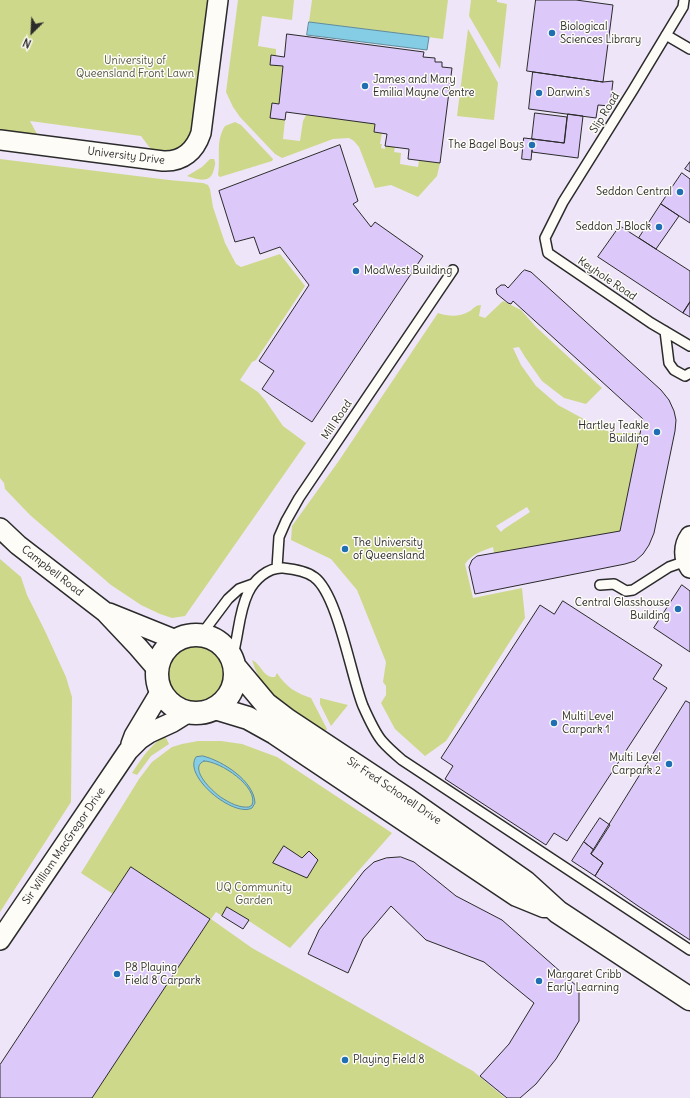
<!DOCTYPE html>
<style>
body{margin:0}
#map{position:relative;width:690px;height:1098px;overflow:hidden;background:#f6f2f7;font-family:Delius,sans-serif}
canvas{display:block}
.north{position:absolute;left:12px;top:12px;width:40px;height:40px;-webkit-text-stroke:3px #fdfcf7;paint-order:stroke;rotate:204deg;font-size:11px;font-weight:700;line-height:16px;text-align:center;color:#2b2b2b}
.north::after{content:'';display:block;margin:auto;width:14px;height:18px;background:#2b2b2b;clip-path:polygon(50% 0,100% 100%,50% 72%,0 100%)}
</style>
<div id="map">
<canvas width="690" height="1098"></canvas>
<div class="north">N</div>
</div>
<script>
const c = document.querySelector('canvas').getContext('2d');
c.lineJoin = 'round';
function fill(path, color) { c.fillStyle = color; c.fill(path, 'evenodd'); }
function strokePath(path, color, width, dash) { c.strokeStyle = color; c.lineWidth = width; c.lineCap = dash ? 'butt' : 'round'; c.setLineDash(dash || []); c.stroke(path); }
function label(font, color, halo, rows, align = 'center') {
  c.font = font + ' Delius,sans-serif'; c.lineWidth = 3; c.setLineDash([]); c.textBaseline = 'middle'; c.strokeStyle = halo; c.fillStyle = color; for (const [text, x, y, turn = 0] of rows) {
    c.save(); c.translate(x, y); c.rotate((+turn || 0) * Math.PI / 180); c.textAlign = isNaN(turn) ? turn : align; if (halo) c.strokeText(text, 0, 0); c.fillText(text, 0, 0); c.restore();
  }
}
const built = new Path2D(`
 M0,0H690V1098H0Z`);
const green = new Path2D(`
 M0,0H209L192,136L177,152H153L141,136L30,121L39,138L0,133Z
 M238,0H294L292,20L262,16L258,46L276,49V56L271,55L270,64L283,66L279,104L272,103L285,120L283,139L300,141L303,121L306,115L375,124L374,132L382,133L380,144H382L381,148L385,149V146L395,147L394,152L401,153L400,164L418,167L419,160L440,163L437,176L418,197L391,185L375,188L359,147L354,141L349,138L333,139L282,158L275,154L240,117L233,107L226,92Z
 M312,0H448L443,39L309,22Z
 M471,0H497V2L507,4L500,69L469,16Z
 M468,29L498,83L494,120L457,116Z
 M235,122L241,125L273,159L272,161L220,177L218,175C221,158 215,141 225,126Z
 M0,159L169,180L203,183L208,185L210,189L213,207L225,243L236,264L241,267L280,254L305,286L256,360L252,362L240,380L258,392L265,400L283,426L306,443L185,616L172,618L160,614L141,605L111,585L30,515L5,489L4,483L0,478Z
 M210,159H214C216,163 215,165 214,169C211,184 198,180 187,176L202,167Z
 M503,301L521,310L536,327L602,388L586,404L564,398L542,381L525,357L519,347L513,348L521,365L536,386L558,405L604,430L616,433H640L620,531L494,553L493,547C482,551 472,554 465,564L473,598L522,588L525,618L446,741L425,756L395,729L381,703L386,695V686L383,682L386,662L357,590L331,559L291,540L292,526L338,462L438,313C450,317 459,317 470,311C474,308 476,305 481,305L479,316L485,318ZM527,507L530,512L504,529L501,532L496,526Z
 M0,559L21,577L27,595L45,631L66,677L72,697L71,802L0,912Z
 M168 674a28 28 0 1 1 56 0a28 28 0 1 1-56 0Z
 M252,660C262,665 263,678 275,677L277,673C286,687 296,693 311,698L327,729L322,735C295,715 262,695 252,660Z
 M320,698L348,705L331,726L320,704Z
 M165,736L169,744L151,756L137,775L132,773C142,758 150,745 165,736Z
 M198,741H221L242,744L277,757L392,833L290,948L249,921L243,929L216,912L211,919L252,948L473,1071L505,1098H92L210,919L131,867L113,894L81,873L139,779L152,762L172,747L182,744Z`);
const water = new Path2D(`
 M309,22L429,37L427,50L307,35Z
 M203,756C223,761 254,781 255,803L252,808C234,818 182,776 196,757ZM204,761C220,761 259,787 252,805L249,807C239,808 230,803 222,798C214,793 187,768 204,761Z`);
const building = new Path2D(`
 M536,0H576L613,5L603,82L527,71Z
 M287,34L424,52L423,57L435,58V62H442V67L452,68L440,163L408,159L409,149L385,146L387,134L374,132L375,124L286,112L285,120L270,118L272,103L279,104L283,66L270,65L271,55L284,57Z
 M533,72L603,82L613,81L610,106L598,105L596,118L529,109Z
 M535,113L567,117L564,143L532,139Z
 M568,114L583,116L578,158L532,152L533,139L564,143Z
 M524,138L533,139L531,160L522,159Z
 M340,145L358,201L353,204L371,227L375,222L423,256L312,422L262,389L274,371L259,361L309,285L280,247L260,254L254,237L235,242L219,191Z
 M690,162V172L685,169Z
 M682,173L690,179V223L661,204Z
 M661,204L679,216L656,249L639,238Z
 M620,226L690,271V302L683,313L598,257Z
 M525,270L531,272L661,390L669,400L674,411L676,420L675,431L654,533L649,545L643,554L635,561L625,564L475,594L469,567L472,560L477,556L620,531L643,419L513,301L511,304L508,303L497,294L496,289L501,285H505L508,288L522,272Z
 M690,302V317L683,313Z
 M682,585L690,591V652L654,628Z
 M563,601L662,665L653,679L667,688L567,841L554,833L546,845L445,779L453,766L441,758L540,605L554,614Z
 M686,701L690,703V940L638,906L595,876L603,863L591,854Z
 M600,818L610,825L594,850L584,842Z
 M584,842L594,850L591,854L603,863L595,876L572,861Z
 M284,846L302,858L309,851L318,860L307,878L273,863Z
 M401,857L414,862L456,896L502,920L579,988V1021L556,1059L536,1084L520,1098H507L480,1076L509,1044L534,1003L484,962L426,940L391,906L363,939L348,973L308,954L319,930L364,871L374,862L386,858Z
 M131,867L210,919L92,1098H0V1065Z
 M227,907L249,920L243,929L222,916Z`);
const lane = new Path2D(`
 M684,0L683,7L633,90L563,202L545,238L548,253L651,323L690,346
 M666,35L690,49
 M665,331L669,363L674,370L685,376L690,373
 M277,568L279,537L286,521L299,498L453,270
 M600,585L614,584L626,591L633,590L669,567L686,561
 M201,635L228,599L239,589L253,584
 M232,658C239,636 238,614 248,593C254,580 268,567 283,568C293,569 306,571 314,577C338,594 351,677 363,706C367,715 376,734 382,741C388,748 395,754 402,760L690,950`);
const street = new Path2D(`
 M0,140L163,161C183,162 195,151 201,133L218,0
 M0,528L18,545L105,612L138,647L157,669
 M690,536C683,546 683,558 690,568
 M109,613L176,640
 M131,744L134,736L161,691
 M0,940L128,751L140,739L149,733L173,722L189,712`);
const secondary = new Path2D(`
 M157 674a39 39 0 1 1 78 0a39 39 0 1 1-78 0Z
 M235,667L266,704L287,720L408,800L525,882L558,912L690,999
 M215,708L248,718L275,733L517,895L544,906`);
const markers = [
 [552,33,4,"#1f6fb2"],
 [365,86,4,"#1f6fb2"],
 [539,93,4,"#1f6fb2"],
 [532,145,4,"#1f6fb2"],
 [680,192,4,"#1f6fb2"],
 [659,227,4,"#1f6fb2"],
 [356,271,4,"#1f6fb2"],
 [657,432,4,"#1f6fb2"],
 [345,549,4,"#1f6fb2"],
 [678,609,4,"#1f6fb2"],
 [554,723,4,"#1f6fb2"],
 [669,764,4,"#1f6fb2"],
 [117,974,4,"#1f6fb2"],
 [539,981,4,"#1f6fb2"],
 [345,1060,4,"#1f6fb2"]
];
const poiNames = [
 ["Biological",560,27],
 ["Sciences Library",560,40],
 ["James and Mary",373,80],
 ["Emilia Mayne Centre",373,93],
 ["Darwin's",547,93],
 ["The Bagel Boys",524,145,"right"],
 ["Seddon Central",672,192,"right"],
 ["Seddon J Block",651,227,"right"],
 ["ModWest Building",364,271],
 ["Hartley Teakle",649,426,"right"],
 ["Building",649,439,"right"],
 ["The University",353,543],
 ["of Queensland",353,556],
 ["Central Glasshouse",670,603,"right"],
 ["Building",670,616,"right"],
 ["Multi Level",562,717],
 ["Carpark 1",562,730],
 ["Multi Level",661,758,"right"],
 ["Carpark 2",661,771,"right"],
 ["P8 Playing",125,968],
 ["Field 8 Carpark",125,981],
 ["Margaret Cribb",547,975],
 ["Early Learning",547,988],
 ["Playing Field 8",353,1060]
];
const parkNames = [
 ["University of",135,61],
 ["Queensland Front Lawn",135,74],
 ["UQ Community",254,888],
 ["Garden",254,901]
];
const streetNames = [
 ["Slip Road",605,113,-58],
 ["University Drive",126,156,7],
 ["Keyhole Road",607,279,34],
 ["Mill Road",337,420,-56],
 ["Campbell Road",52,571,38],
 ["Sir Fred Schonell Drive",394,791,34],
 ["Sir William MacGregor Drive",64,846,-56]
];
fill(built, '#eee5f8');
fill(green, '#ced88b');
fill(water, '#84cde5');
strokePath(water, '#608c9b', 1);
fill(building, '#dcc8f9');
strokePath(building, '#2b2b2b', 1);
strokePath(lane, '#2b2b2b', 12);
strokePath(street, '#2b2b2b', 22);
strokePath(secondary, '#2b2b2b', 25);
strokePath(lane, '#fdfcf7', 9);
strokePath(street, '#fdfcf7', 19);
strokePath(secondary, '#fdfcf7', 22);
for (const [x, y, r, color] of markers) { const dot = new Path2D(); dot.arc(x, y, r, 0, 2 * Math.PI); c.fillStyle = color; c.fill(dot); strokePath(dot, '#fdfcf7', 1.5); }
label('11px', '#2b2b2b', '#fdfcf7', poiNames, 'left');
label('11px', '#545643', '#fdfcf7', parkNames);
label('11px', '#2b2b2b', '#fdfcf7', streetNames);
</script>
